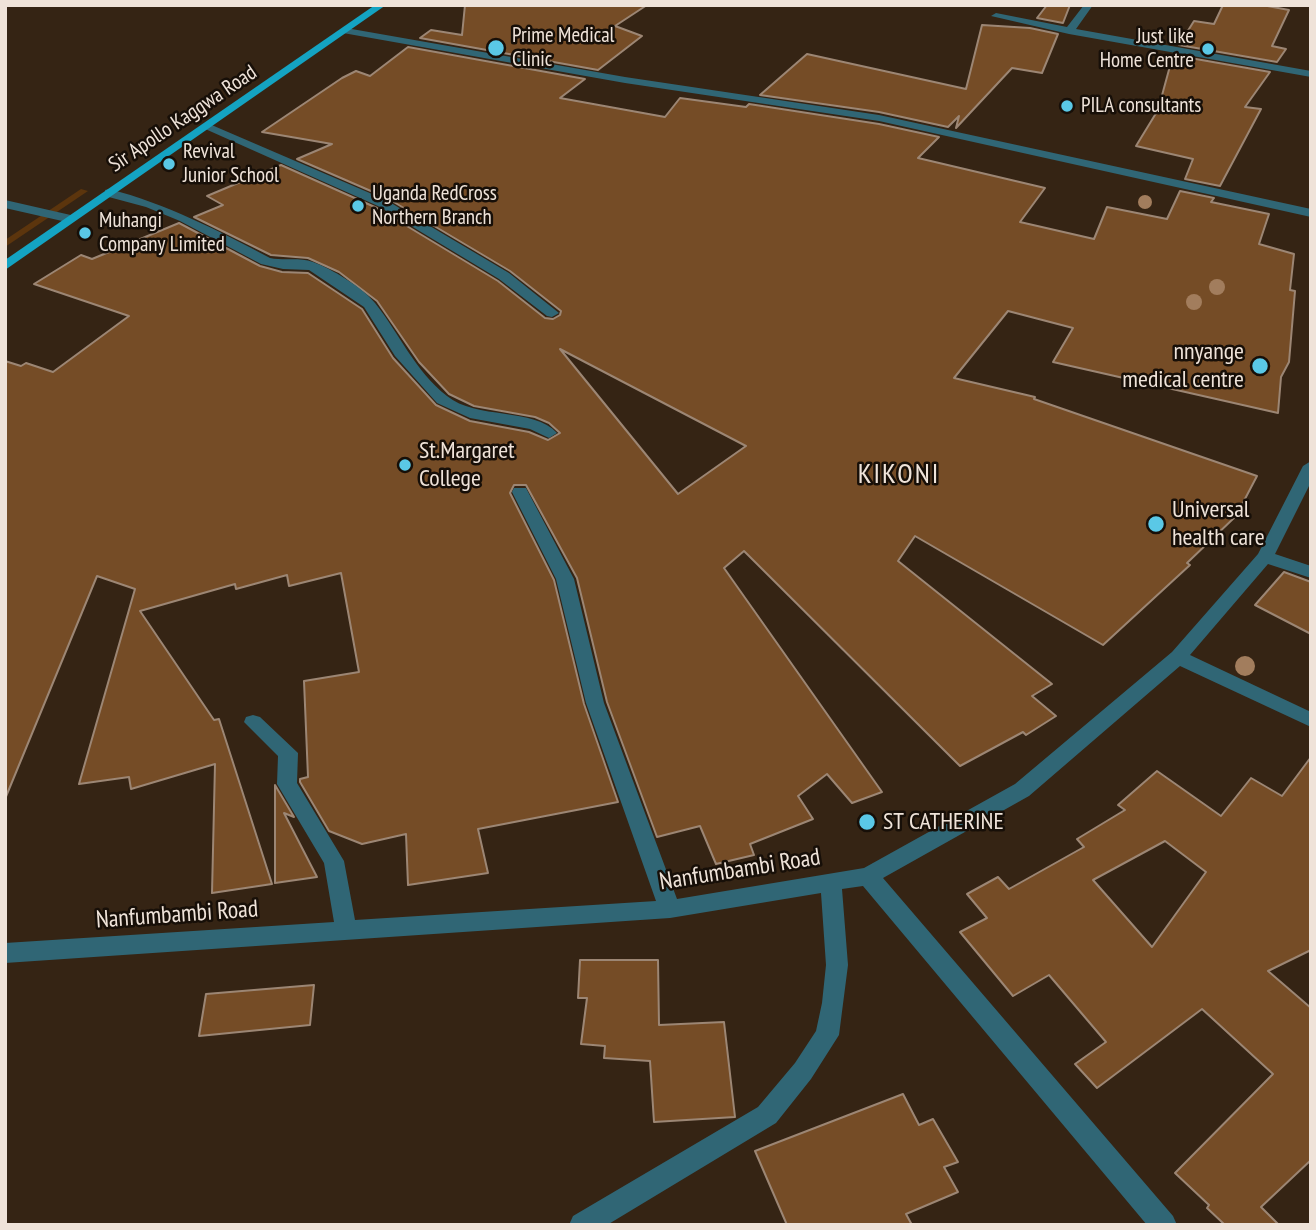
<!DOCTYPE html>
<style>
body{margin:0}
#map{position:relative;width:1316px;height:1230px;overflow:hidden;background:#352414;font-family:"PT Sans Narrow",sans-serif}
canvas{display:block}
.frame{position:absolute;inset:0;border:7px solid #efe3d9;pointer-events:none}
</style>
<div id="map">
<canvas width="1316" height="1230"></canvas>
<div class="frame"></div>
</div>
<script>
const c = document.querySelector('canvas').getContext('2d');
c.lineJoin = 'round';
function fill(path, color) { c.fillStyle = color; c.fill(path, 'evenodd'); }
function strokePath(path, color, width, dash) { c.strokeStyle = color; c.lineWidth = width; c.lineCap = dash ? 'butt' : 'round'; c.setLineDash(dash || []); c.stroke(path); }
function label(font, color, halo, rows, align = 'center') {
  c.font = font + ' "PT Sans Narrow",sans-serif'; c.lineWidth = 5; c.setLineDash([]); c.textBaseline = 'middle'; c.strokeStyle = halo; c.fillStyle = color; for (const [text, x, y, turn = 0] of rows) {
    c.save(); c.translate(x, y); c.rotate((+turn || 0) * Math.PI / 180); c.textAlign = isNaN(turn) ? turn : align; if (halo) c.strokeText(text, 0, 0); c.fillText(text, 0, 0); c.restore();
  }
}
const stream = new Path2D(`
 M81,189L88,191L5,247V240Z`);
const building = new Path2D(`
 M465,5H647L615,26L642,36L598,70L420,38L431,30L462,35Z
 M1047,5H1070L1063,23L1037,18Z
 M1223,5H1262L1289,10L1272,46L1286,49L1277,62L1179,45L1194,21L1214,24Z
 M982,25L1030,28L1058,34L1042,73L1012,68L956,128L959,116L948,127L879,112L760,95L807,54L966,89Z
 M408,47L585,79L560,98L665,117L680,98L746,107L749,104L879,124L939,137L918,158L1045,188L1020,222L1094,239L1107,207L1167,219L1180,191L1214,198L1211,202L1269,214L1259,244L1294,254L1290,290L1295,291L1289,362L1281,377L1278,413L1053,362L1073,328L1008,311L954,378L1035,397L1034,399L1257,476L1236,516L1187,563L1190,565L1103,645L915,536L898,561L1052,684L1032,696L1056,716L1026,735L1023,732L960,766L744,551L724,568L882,792L852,803L827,774L798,796L813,819L750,844L754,855L716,864L700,826L657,837L607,702L577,578L526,485H514L510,493L554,580L584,704L618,802L478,829L488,873L408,885L406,834L362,844L329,831L300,782V779L308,777L304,681L359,672L341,573L289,586L287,575L236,589L235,584L140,611L214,720L219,719L272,884L212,893L215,764L131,789L129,777L79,784L135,589L97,576L5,799V361L21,366L26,363L53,372L129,316L34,284L81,255L92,259L179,223L260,266L282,272L308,273L362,309L393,358L436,405L470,421L529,432L548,440L560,433L549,423L535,417L474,406L449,394L419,362L377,301L339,272L308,258L271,255L194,217L223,205L207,196L281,165L377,208L498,281L545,318L553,319L560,315L561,311L510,271L387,198L297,159L332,144L262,132L342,78L356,71L370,76ZM560,349L746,446L678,494Z
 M1173,55L1270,72L1245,107L1261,109L1220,186L1185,179L1193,159L1136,146L1158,110Z
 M1284,572L1311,582V634L1255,605Z
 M1311,757V950L1268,971L1311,1008V1160L1261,1207L1279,1225H1225L1207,1208L1209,1205L1175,1173L1273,1074L1202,1009L1097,1088L1075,1064L1106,1042L1049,975L1013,996L960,932L987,918L967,894L998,877L1009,889L1084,847L1077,839L1125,810L1118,805L1157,771L1221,816L1251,778L1282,796ZM1165,841L1206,872L1152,947L1093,880Z
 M275,785L294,817L284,813L317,877L275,883Z
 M580,960H658L659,1025L724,1022L735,1117L654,1122L650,1061L604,1058L605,1046L581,1044L587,998H578Z
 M314,985L310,1025L199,1036L206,994Z
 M903,1094L919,1125L933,1119L958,1162L944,1167L958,1192L906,1214L912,1225H787L755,1151Z`);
const minor = new Path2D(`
 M1084,5H1093L1076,29L1311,71V77L1069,34L991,16L996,13L1067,27Z
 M346,28L625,77L879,115L1311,209V217L879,121L625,83L343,33V29Z
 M207,123L386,200L509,273L559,313L552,317L547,316L499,279L378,206L203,128L202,126Z
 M109,189C167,204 217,230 270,258C284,261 300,257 313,262C332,269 362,287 375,303C399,333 415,371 447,396C476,420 534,407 557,433L549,438L530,429L470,418L437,403L395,356L364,307L309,270L283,269L261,264L180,221L146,207L105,196V190Z
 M5,200L75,216L77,219L71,223L5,208Z
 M1311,461V482L1275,554L1311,566V578L1268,564L1190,655L1311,712V727L1180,666L1029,796L883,878L1173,1216L1177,1225H1147L863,886L842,889L848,965L839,1035L811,1079L776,1123L607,1225H569L573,1216L758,1107L795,1063L816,1031L822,1003L826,965L821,893L670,918L5,963V943L334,922L324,863L277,784L278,756L244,722L246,717L253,715L260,717L298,753L297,783L344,861L355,920L656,901L586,703L556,579L512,492L514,488H526L574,579L604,703L677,899L864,868L1015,784L1172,652L1258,554L1303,466Z`);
const major = new Path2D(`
 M375,5H386L5,270V260Z`);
const trees = [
 [1145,202,7],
 [1217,287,8],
 [1194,302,8],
 [1245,666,10]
];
const markers = [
 [496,48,9,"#5ac8e6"],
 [1208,49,7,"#5ac8e6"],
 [1067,106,7,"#5ac8e6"],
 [169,164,7,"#5ac8e6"],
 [358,206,7,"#5ac8e6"],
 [85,233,7,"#5ac8e6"],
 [1260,366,9,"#5ac8e6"],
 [405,465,7,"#5ac8e6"],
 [1156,524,9,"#5ac8e6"],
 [867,822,9,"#5ac8e6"]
];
const farPoinames = [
 ["Prime Medical",512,36],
 ["Clinic",512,60],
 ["Just like",1194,37,"right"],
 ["Home Centre",1194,61,"right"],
 ["PILA consultants",1081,106],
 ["Revival",183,152],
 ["Junior School",183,176],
 ["Uganda RedCross",372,194],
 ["Northern Branch",372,218],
 ["Muhangi",99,221],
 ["Company Limited",99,245]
];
const farStreetnames = [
 ["Sir Apollo Kaggwa Road",183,119,-34]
];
const poiNames = [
 ["nnyange",1244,352,"right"],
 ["medical centre",1244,380,"right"],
 ["St.Margaret",419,451],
 ["College",419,479],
 ["Universal",1172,510],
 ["health care",1172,538],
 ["ST CATHERINE",883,822]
];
const streetNames = [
 ["Nanfumbambi Road",740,870,-9],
 ["Nanfumbambi Road",177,915,-4]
];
const quarterNames = [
 ["KIKONI",899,475]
];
fill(stream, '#5c350d');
fill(building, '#754c26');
strokePath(building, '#9c8674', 2);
fill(minor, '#306675');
fill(major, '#14a3c2');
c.fillStyle = '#a27d5d';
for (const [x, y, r] of trees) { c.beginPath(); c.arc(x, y, r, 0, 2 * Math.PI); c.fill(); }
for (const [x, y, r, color] of markers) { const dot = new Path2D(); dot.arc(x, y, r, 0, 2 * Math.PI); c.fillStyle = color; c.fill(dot); strokePath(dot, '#170f08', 2.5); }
label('21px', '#efe3d9', '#170f08', farPoinames, 'left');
label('21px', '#efe3d9', '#170f08', farStreetnames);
label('24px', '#efe3d9', '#170f08', poiNames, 'left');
label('24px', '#efe3d9', '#170f08', streetNames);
c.letterSpacing = '2px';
label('28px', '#efe3d9', '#170f08', quarterNames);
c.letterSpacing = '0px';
</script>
